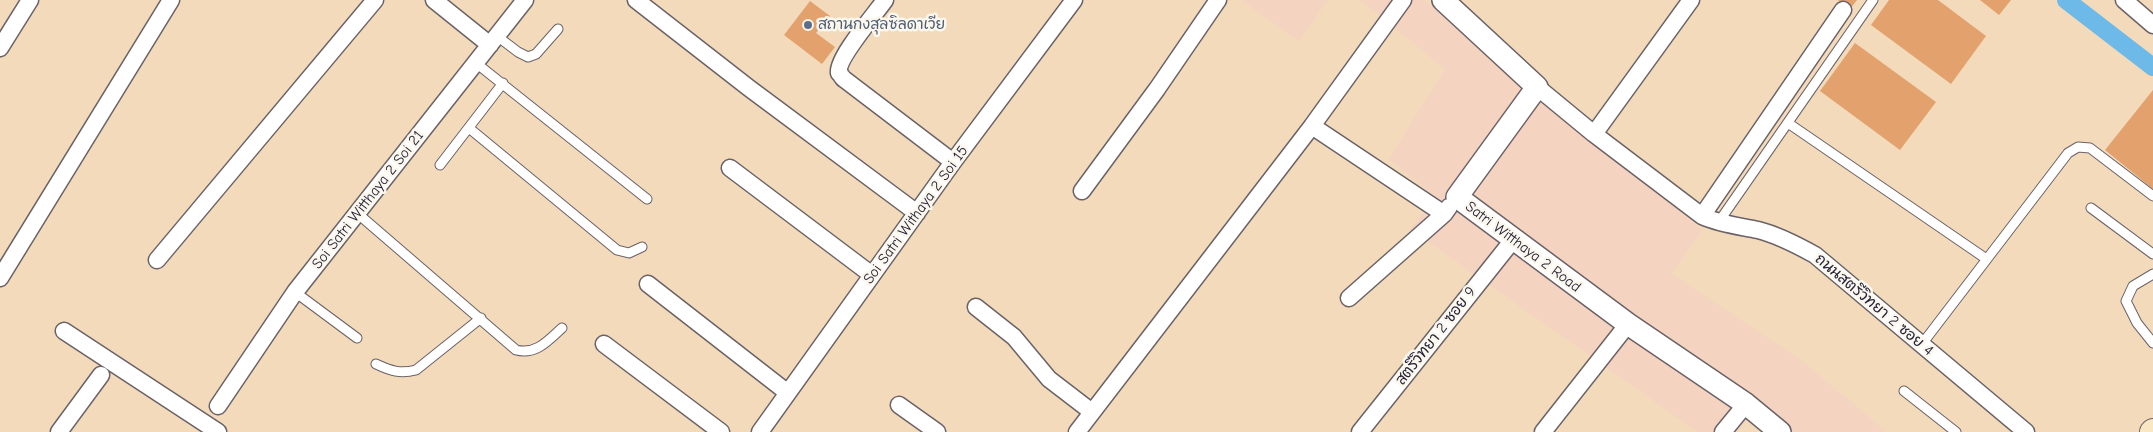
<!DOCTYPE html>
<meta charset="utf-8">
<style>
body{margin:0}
canvas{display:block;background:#f2daba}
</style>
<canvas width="2153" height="432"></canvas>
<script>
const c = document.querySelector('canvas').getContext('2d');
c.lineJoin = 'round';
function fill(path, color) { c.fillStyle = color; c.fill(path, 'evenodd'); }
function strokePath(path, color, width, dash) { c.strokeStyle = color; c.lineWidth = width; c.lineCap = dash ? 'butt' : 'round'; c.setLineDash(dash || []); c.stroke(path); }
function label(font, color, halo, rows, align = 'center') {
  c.font = font + ' "Comic Neue","Playpen Sans Thai",sans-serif'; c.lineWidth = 5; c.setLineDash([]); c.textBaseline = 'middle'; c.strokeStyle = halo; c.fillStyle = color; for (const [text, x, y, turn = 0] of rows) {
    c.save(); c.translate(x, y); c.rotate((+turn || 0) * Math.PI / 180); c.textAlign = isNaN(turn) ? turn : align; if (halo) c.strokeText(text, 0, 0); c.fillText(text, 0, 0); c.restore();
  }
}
const built = new Path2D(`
 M1241,0H1328L1299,41Z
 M1360,0H1424L1702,230L1672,274L1802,361L1887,432H1764L1748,418L1737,432H1698L1410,229L1436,197L1389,159L1445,69Z`);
const canal = new Path2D(`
 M2066,0L2153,67`);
const building = new Path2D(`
 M1838,0H1857L1850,9Z
 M1889,0H1938L1986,36L1951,84L1871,25Z
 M1980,0H2011L1999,15Z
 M810,1L830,16L816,33L835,47L822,64L784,35Z
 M1855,43L1936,102L1900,150L1820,91Z
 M2153,90V189L2105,150Z`);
const service = new Path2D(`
 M497,36L518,52L528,57L536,54L558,29
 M476,63L647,199
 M1788,123L1985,258
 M469,128L617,250L629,253L642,247
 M440,165L503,83
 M2091,208L2153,254
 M357,213L516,350C536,355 548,341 562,328
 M1718,223L1873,0
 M2153,274L2133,286L2126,301L2137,323L2153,343
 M295,292L357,338
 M1922,344L2068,153L2078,147L2090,148L2153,196
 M376,364C391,371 400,374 416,370L481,318
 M1904,391L1956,432`);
const minor = new Path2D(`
 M434,0L490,45
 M636,0L749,88L917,213
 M885,0C876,13 836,59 839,73C840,73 843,79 844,79L953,162
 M2124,0L2153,25
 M0,48L30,0
 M1537,87L1594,134L1702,216C1720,224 1738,226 1758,230C1778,235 1797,245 1815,255L2026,432
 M1312,126L1444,214
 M1594,134L1691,0
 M730,168L872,275
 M1082,191L1157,89L1218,0
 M1702,216L1843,10
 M157,260L375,0
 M0,278L171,0
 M648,284L788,393
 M1349,298L1444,214L1449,207
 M976,307L1014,337L1049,379L1092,412
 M64,331L218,432
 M604,344L721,432
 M899,405L937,432
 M218,406L295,292L525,0
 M59,432L101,375
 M760,432L953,162L1074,0
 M1077,432L1312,126L1403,0
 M1360,432L1513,240
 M1543,432L1628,324
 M1723,432L1746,404`);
const tertiary = new Path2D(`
 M1443,0L1537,87L1457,197L1628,324L1746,404L1780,432`);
const secondary = new Path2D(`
 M2152,432L2153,431`);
const markers = [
 [808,25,5,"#5c6f8a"]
];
const serviceNames = [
 ["สถานกงสุลซิลดาเวีย",818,25]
];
const streetNames = [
 ["Soi Satri Witthaya 2 Soi 21",368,200,-52],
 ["Soi Satri Withaya 2 Soi 15",916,215,-54],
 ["Satri Witthaya 2 Road",1523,247,37],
 ["ถนนสตรีวิทยา 2 ซอย 4",1874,305,40],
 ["สตรีวิทยา 2 ซอย 9",1436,336,-52]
];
fill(built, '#f5d3c1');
strokePath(canal, '#6db9e7', 18);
fill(building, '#e3a16e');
strokePath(service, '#6b6267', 11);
strokePath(minor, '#6b6267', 19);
strokePath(tertiary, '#6b6267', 24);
strokePath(secondary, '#6b6267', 26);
strokePath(service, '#fff', 9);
strokePath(minor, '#fff', 16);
strokePath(tertiary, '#fff', 21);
strokePath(secondary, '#f9e7c3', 24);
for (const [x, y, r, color] of markers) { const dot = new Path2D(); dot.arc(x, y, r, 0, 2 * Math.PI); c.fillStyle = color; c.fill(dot); strokePath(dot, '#fbf7ec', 2); }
label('15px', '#4e5e75', '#fbf7ec', serviceNames, 'left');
label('15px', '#22223b', '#fbf7ec', streetNames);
</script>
